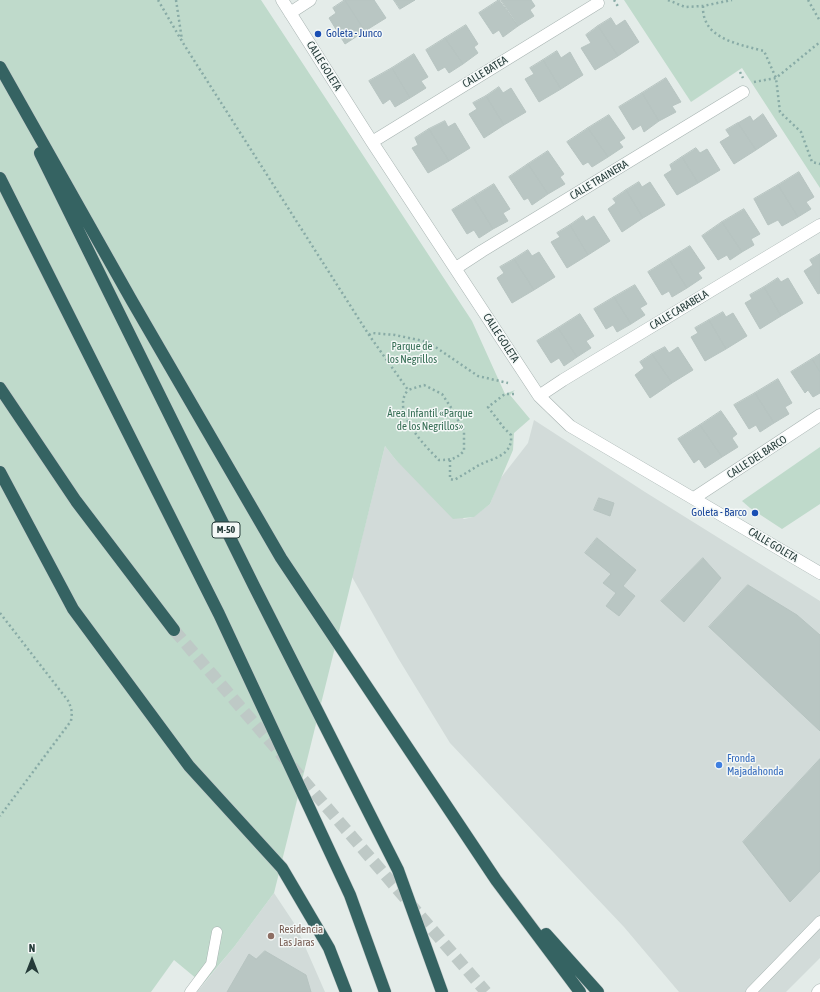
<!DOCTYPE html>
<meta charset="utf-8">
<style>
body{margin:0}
#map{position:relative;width:820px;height:992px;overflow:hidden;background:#e4ece9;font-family:"Asap Condensed",sans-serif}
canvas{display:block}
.north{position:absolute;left:12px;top:940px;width:40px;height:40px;-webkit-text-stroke:3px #f4f8f7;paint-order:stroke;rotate:0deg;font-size:11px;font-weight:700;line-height:16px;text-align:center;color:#253b39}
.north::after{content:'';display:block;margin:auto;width:14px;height:18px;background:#253b39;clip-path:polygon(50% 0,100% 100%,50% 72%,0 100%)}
</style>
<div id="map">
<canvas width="820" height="992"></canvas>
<div class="north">N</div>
</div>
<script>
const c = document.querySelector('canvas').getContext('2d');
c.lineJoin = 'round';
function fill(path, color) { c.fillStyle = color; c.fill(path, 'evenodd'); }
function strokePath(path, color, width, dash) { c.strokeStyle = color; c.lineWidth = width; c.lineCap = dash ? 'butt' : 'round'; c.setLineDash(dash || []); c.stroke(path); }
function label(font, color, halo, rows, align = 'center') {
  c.font = font + ' "Asap Condensed",sans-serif'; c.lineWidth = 3; c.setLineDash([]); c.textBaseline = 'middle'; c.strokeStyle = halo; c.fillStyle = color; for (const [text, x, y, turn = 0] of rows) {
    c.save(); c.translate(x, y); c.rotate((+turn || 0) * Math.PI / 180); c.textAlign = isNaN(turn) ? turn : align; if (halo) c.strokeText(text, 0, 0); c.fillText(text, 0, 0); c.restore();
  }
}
const built = new Path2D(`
 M534,420L645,492L820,601V958L786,992H679L624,927L450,743L398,658L352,577L385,446L395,459L464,519L473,517L490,504L500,479L528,443Z
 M274,893L296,926L325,992H197L234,947Z`);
const green = new Path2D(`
 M0,0H261L472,321L505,394L515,390L510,395L530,419L514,433L513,450L490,504L474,517L453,519L395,459L385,446L274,893L234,947L203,984L174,960L151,992H0Z
 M624,0H820V188L742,68L691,102Z
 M820,447V504L782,529L750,508L742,501Z`);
const building = new Path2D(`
 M345,0L365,31L345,44L329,18L336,13L333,8Z
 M345,0H374L386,18L365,31Z
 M394,0H415L400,9Z
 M499,0L518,26L503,37L499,30L493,34L479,13Z
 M501,0H531L535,6L530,10L534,16L518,26Z
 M611,18L616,26L625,20L639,42L618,56L598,26Z
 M466,25L478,44L474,47L478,53L463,64L445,38Z
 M598,26L618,56L595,70L581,48L591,43L586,35Z
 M445,38L463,64L449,73L445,67L438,71L426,50Z
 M557,51L561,58L570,52L583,75L561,89L543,60Z
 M414,54L428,77L421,81L426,88L410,98L392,68Z
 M543,60L561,89L539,102L525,79L534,74L530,68Z
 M392,68L410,98L395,107L390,99L383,104L369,81Z
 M666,78L681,102L672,106L676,112L659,121L642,93Z
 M499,87L503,93L511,88L526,112L504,125L486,96Z
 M642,93L659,121L644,132L641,125L633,130L619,107Z
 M486,96L504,125L484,138L469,114L477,109L473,103Z
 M763,114L777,136L756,150L738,123L750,116L753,121Z
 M609,115L625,138L619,142L623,147L608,157L588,128Z
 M445,121L448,127L455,123L470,148L449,161L429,129Z
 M738,123L756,150L734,164L720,142L730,136L726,130Z
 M588,128L608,157L592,167L588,162L583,165L567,142Z
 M429,129L449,161L428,173L412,148L418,145L415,138Z
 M696,148L700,153L707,149L720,170L698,183L682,157Z
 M548,151L564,174L560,177L565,184L548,194L528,164Z
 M682,157L698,183L677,195L664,175L672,170L670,165Z
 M528,164L548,194L532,205L528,198L524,200L509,177Z
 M799,172L814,197L806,202L811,209L798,217L778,185Z
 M639,182L642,187L650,182L665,205L643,218L626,190Z
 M494,184L510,209L503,213L508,221L493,229L473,197Z
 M778,185L798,217L782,226L778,220L768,225L754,199Z
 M626,190L643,218L622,232L608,209L616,203L613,199Z
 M473,197L493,229L479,238L474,230L467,234L452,210Z
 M744,209L760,234L751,239L754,245L742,252L722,222Z
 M583,216L586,221L594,216L610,241L588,255L570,225Z
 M722,222L742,252L730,260L727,255L718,260L702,236Z
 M570,225L588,255L567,268L551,242L560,237L557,233Z
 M690,246L705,268L698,273L702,278L687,288L669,259Z
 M528,250L532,256L539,252L555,277L534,290L514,259Z
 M820,254V293L818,294L804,271L813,265L810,260Z
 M514,259L534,290L512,303L497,278L504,273L500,267Z
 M669,259L687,288L672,297L669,291L662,295L648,272Z
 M778,278L781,282L788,278L803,303L781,316L764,287Z
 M635,285L647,304L640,308L645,315L631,324L614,297Z
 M764,287L781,316L760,329L745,303L752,299L750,295Z
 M614,297L631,324L617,332L613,325L606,329L594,309Z
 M723,312L726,317L733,313L747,336L726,349L709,320Z
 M580,314L594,336L586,341L591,348L577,357L558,328Z
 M709,320L726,349L705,361L691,337L698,333L695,328Z
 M558,328L577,357L564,366L559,358L551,363L537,341Z
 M665,347L669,353L678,347L693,370L672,383L652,354Z
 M652,354L672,383L650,398L635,375L644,368L640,362Z
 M820,354V372L812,359Z
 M812,359L820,372V393L813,397L808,390L805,393L791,372Z
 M778,379L792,403L785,407L789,414L774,423L755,393Z
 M755,393L774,423L760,432L756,425L749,429L734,405Z
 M721,411L737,434L732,438L738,447L722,457L700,425Z
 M700,425L722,457L705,468L699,459L694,463L678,439Z
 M599,498L614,503L610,516L594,510Z
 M597,538L636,570L623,586L635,596L619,616L606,606L616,593L603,583L611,574L585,553Z
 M703,558L721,578L684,622L661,601Z
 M748,585L797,615L820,635V731L709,627Z
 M820,759V871L790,902L743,842Z
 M265,951L306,975L311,992H227L249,954L256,959Z`);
const motorwayTunnel = new Path2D(`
 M174,630L486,992`);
const path = new Path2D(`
 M158,0L183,43L369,335L408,390L424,385L442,394L452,409L464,431V451C456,459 451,460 439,460C425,446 390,411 408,390
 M176,0L182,40
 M614,0L619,8
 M668,0L685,7L703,6L732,0
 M808,0L820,21
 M703,6C703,10 703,15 705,19C711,40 745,46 764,51L776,78L780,112L801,132L812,162L820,164
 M740,72L743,78
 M754,82L776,78L820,42
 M369,335L372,333L395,335L428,342L478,376L508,383
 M450,460V479L454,480C463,475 471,470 479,465C493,458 513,456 511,435L504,428L488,407L505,394H516
 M0,613L69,702L72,712L71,721L0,816`);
const service = new Path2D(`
 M190,992L211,964L217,932
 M751,992L820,921`);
const minor = new Path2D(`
 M282,0L372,142L539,396L570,426L820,573
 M290,13L310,0
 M372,142L598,3
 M456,268L482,251L743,92
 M539,396L563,380L820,225
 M694,498L820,415
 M818,992L820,990`);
const motorway = new Path2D(`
 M0,67L132,301L281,558L496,880L580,992
 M40,153L254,586L398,870L442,992
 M0,178L219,614L350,895L385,992
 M0,388L76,501L174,630
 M0,472L73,609L189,766L282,868L329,948L346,992
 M546,934L598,992`);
const markers = [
 [318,34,4,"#1a4fb4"],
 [755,513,4,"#1a4fb4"],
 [719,765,4,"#3f7fe0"],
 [271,936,4,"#8d6e63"]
];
const shields = [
 [226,530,28]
];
const shieldNames = [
 ["M-50",226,530]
];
const transitNames = [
 ["Goleta - Junco",326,34],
 ["Goleta - Barco",747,513,"right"]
];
const streetNames = [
 ["CALLE GOLETA",324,66,58],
 ["CALLE BATEA",485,72,-31],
 ["CALLE TRAINERA",599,180,-31],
 ["CALLE CARABELA",679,310,-31],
 ["CALLE GOLETA",501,338,57],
 ["CALLE DEL BARCO",757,457,-33],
 ["CALLE GOLETA",773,545,31]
];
const parkNames = [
 ["Parque de",412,347],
 ["los Negrillos",412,360],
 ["Área Infantil «Parque",430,414],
 ["de los Negrillos»",430,427]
];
const shopNames = [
 ["Fronda",727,759],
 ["Majadahonda",727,772]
];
const educationNames = [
 ["Residencia",279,930],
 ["Las Jaras",279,943]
];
fill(built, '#d2dbd9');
fill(green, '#bfdacb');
fill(building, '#b9c6c3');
strokePath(building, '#b7c4c1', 1);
strokePath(motorwayTunnel, '#bec9c6', 12, [12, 6]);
strokePath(service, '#a7b3b1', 11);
strokePath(minor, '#a7b3b1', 13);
strokePath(motorway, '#c2c8c8', 13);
strokePath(path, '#88aba6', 2.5, [2, 3]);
strokePath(service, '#fff', 10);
strokePath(minor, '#fff', 12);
strokePath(motorway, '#356362', 12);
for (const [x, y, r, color] of markers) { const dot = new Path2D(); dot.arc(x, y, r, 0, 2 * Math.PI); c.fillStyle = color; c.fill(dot); strokePath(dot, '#f4f8f7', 1.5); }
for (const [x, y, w] of shields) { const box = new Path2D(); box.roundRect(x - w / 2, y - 8, w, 16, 3); c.fillStyle = '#f4f8f7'; c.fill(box); strokePath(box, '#253b39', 1); }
label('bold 10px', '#253b39', null, shieldNames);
label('11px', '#164399', '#f4f8f7', transitNames, 'left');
label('11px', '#253b39', '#f4f8f7', streetNames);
label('11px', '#356d54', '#f4f8f7', parkNames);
label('11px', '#366cbe', '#f4f8f7', shopNames, 'left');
label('11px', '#785e54', '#f4f8f7', educationNames, 'left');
</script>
